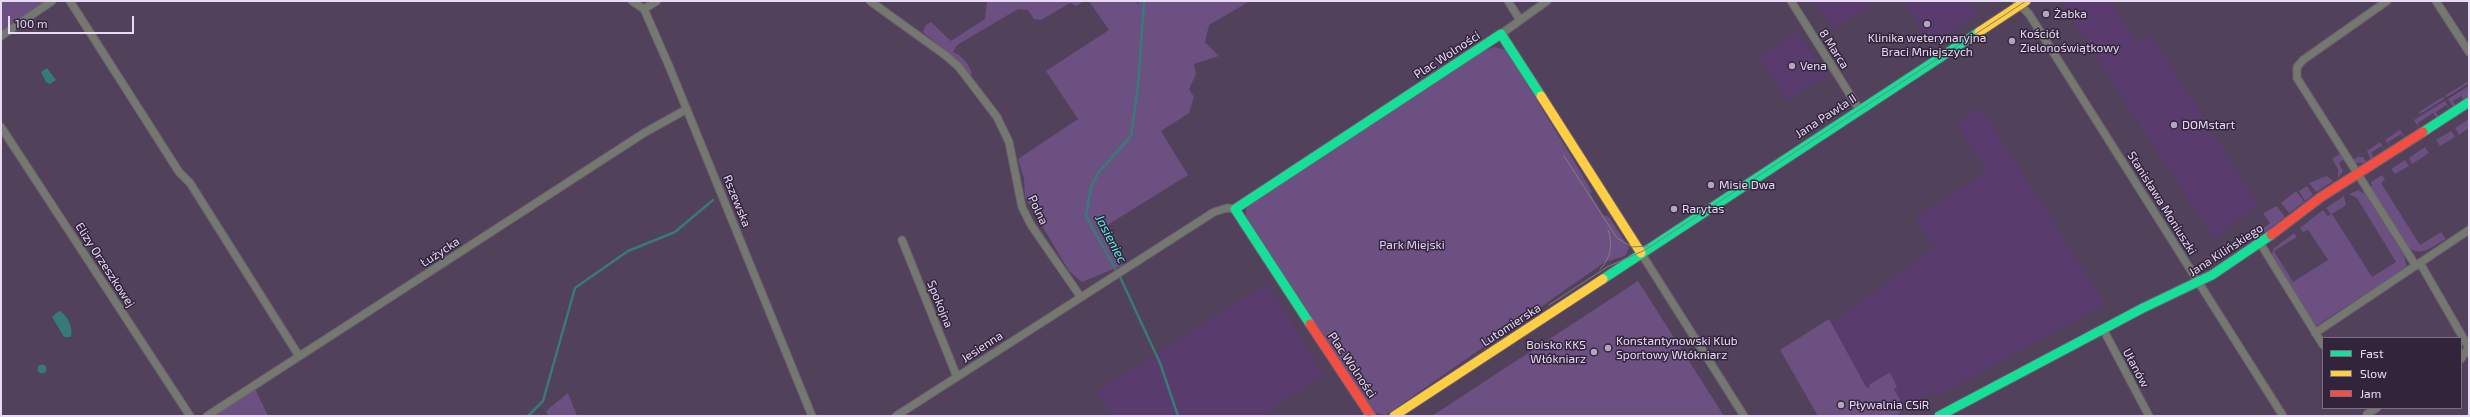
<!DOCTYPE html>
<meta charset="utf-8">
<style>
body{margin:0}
#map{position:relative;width:2470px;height:417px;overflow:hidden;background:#51415b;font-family:"Exo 2",sans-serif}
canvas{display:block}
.frame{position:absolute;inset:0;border:2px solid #e9daf6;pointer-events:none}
.legend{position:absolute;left:2322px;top:337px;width:140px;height:72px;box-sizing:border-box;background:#32253b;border:1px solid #7b6d86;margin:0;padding:5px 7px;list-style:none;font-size:12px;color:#e9daf6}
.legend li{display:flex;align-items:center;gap:8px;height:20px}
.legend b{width:20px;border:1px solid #7b6d86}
.scale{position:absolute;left:8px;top:16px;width:126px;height:18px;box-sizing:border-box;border:2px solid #e9daf6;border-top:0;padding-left:5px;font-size:12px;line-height:14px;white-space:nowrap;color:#e9daf6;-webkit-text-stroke:3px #32253b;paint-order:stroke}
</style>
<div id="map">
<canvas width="2470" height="417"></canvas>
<div class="frame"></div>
<ul class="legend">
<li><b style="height:5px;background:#16e098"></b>Fast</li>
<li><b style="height:5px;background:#ffcf43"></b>Slow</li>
<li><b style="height:5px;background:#f24e42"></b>Jam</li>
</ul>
<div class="scale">100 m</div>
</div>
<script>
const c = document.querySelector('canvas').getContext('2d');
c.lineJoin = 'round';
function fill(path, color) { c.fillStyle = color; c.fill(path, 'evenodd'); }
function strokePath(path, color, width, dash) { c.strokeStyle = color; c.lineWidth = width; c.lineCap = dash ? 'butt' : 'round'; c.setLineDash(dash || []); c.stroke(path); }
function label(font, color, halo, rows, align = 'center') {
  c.font = font + ' "Exo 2",sans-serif'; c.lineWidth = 3; c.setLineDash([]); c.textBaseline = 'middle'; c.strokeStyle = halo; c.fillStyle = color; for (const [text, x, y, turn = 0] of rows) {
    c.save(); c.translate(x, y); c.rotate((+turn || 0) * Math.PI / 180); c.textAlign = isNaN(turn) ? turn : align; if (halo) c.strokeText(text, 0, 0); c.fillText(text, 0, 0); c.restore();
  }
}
const built = new Path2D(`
 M1814,1H1877L1833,30Z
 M1903,1H1970L1979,14L1932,45Z
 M2060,1H2110L2137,43L2151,34L2259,206L2213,238Z
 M1797,31L1826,75L1786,101L1758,57Z
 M1981,108L2105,304L1937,397L1933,391L1904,407L1894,389L1897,387L1891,375L1870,384V388L1866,387L1831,323L1934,248L1915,217L1987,172L1957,123Z
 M1267,283L1324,375L1262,416H1113L1096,392Z`);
const green = new Path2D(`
 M1,1H45L1,31Z
 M987,1H1084L1076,6L1070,3L1041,20L1034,19L1028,10L1018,9L957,45L953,52C962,55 970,65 972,74L970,75L956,60L923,32L926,25L931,22L951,41L985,19Z
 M1089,1H1135L1139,5V1H1250L1209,25L1205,42L1219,56L1194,64L1196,74L1189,89L1194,97L1189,113L1161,131L1188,175L1101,229L1123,265L1082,282L1069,271L1025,197L1024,178L1018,159L1078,119L1046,71L1109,30Z
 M1495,47L1506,50L1580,171L1592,192L1590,193L1603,215L1609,217L1629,248L1625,256L1605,262L1386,415L1373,412L1246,217V209L1251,202L1485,50Z
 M2469,81V83L2447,97L2446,95Z
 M2469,86V97L2464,100L2461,96L2453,101L2456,106L2453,107L2448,99Z
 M2443,97L2444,99L2420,114L2419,112Z
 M2445,101L2450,110L2446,105L2436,112L2439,117L2437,118L2433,113L2418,123L2419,128L2414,120Z
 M2469,119V128L2459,135L2455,128Z
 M2400,130L2406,138L2401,134L2388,142L2391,147L2385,140Z
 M2451,131L2455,137L2440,146L2436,140Z
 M2380,142L2385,151L2381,146L2371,153L2374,158L2371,160L2367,151Z
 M2425,147L2429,153L2412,164L2409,158Z
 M2341,153L2344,159L2339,163L2343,171L2338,178V169L2332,159Z
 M2358,157H2363L2367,163H2355L2353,160Z
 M2405,160L2409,166L2395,174L2391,169Z
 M2382,175L2385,180L2381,183L2420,245L2441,232L2446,239C2433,246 2420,259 2407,246L2370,187L2372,186L2371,182Z
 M2327,176L2333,181L2316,192L2309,183Z
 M2307,186L2313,195L2305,201L2299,191Z
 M2359,190L2362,193L2364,192L2404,256L2407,267L2316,326L2272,255L2273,249L2294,233L2297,237L2274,251L2293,282L2328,260L2308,230L2303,232L2300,228L2323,210L2328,216L2331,214L2326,208L2344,196L2346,205L2332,214L2372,277L2396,262L2357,198L2349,194Z
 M2296,191L2304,202L2289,213L2281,203Z
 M2277,206L2285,217L2265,232L2261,230L2270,223L2263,213Z
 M1638,281L1724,416H1432Z
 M1829,319L1866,387L1869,388L1870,384L1889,373L1891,374L1897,387L1894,389L1904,407L1898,415L1818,416L1780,350Z
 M255,389L268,416H214Z
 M568,393L577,416H548L546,411Z`);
const water = new Path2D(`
 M47,68L56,80L50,84L46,82L41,72Z
 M59,311C67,313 74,330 71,337H64L52,317Z
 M37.5 369a4.5 4.5 0 1 1 9 0a4.5 4.5 0 1 1-9 0Z`);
const stream = new Path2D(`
 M1144,1L1138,86L1131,136L1098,173L1091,187L1086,216L1121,279L1160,363L1178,416
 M528,416L543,401L575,288L628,251L675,232L713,200`);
const street = new Path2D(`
 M70,1L179,172L190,183L299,356
 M632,1L644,9L669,66L812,416
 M870,1L945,55L958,66L997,117L1009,142L1022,207L1031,225L1080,296
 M1508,1L1520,20
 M1791,1L1859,109
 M2016,1L2029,14L2283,416
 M2387,1L2303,60L2297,67V78L2416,266
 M2436,1L2469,52
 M644,9L657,1
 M1501,34L1547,1
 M1,36L52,1
 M1,127L190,416
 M902,240L957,377
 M2260,243L2323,345
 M1641,253L1744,416
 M2420,263L2469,348
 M2103,329L2149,416
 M2315,333L2469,230
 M2461,359L2469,347
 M2367,414L2377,408
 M207,416L644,133L687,109
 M896,416L1214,212L1227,208L1235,209`);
const fast = new Path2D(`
 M2423,132L2469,102
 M1603,279L1979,32
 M1310,324L1235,209L1501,34L1541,96
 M1939,416L2143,308L2212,275L2271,235`);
const slow = new Path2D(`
 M1979,32L2026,1
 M1541,96L1641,253
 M1394,416L1603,279`);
const jam = new Path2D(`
 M2271,235L2321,197L2423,132
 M1310,324L1371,416`);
const tram = new Path2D(`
 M1564,156L1617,238L1632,247L1648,246
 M1600,269C1611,258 1613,245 1608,230
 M1549,305L1607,267L1645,250L2026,1`);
const markers = [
 [2046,14,4,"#b4a4c0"],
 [1927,24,4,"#b4a4c0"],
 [2012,41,4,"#b4a4c0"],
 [1792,66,4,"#b4a4c0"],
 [2174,125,4,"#b4a4c0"],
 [1711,185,4,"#b4a4c0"],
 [1674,209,4,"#b4a4c0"],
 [1608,348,4,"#b4a4c0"],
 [1594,352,4,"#b4a4c0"],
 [1841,405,4,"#b4a4c0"]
];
const poiNames = [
 ["Żabka",2054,14],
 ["Kościół",2020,34],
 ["Zielonoświątkowy",2020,48],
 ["Klinika weterynaryjna",1927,38,"center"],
 ["Braci Mniejszych",1927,52,"center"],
 ["Vena",1800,66],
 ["DOMstart",2182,125],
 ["Misie Dwa",1719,185],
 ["Rarytas",1682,209],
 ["Konstantynowski Klub",1616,341],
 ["Sportowy Włókniarz",1616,355],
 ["Boisko KKS",1586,345,"right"],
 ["Włókniarz",1586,359,"right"],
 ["Pływalnia CSiR",1849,405]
];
const streetNames = [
 ["8 Marca",1834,49,57],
 ["Plac Wolności",1447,55,-33],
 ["Jana Pawła II",1826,116,-33],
 ["Rszewska",737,201,68],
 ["Stanisława Moniuszki",2162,203,58],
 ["Polna",1038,210,64],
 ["Jana Kilińskiego",2226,250,-33],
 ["Łużycka",440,252,-33],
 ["Elizy Orzeszkowej",105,265,57],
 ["Spokojna",940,304,68],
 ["Lutomierska",1511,325,-33],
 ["Jesienna",982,347,-33],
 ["Plac Wolności",1352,365,56],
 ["Ułanów",2136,368,62]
];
const parkNames = [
 ["Park Miejski",1412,245]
];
const waterNames = [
 ["Jasieniec",1111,239,62]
];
fill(built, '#5a3b6e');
fill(green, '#6d5082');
fill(water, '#377b79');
strokePath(stream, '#377b79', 2.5);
strokePath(street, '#6c5f74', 9);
strokePath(fast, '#6c5f74', 11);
strokePath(slow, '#6c5f74', 11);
strokePath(jam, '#6c5f74', 11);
strokePath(street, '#74786f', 7);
strokePath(fast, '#16e098', 9);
strokePath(slow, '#ffcf43', 9);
strokePath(jam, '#f24e42', 9);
strokePath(tram, '#7f7f7e', 1);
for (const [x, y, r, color] of markers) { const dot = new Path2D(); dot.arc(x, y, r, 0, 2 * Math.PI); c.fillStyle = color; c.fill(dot); strokePath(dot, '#32253b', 1.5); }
label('12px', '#e9daf6', '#32253b', poiNames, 'left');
label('12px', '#e9daf6', '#32253b', streetNames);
label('12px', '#e6cff9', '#32253b', parkNames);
label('italic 13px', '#5bede5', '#32253b', waterNames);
</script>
